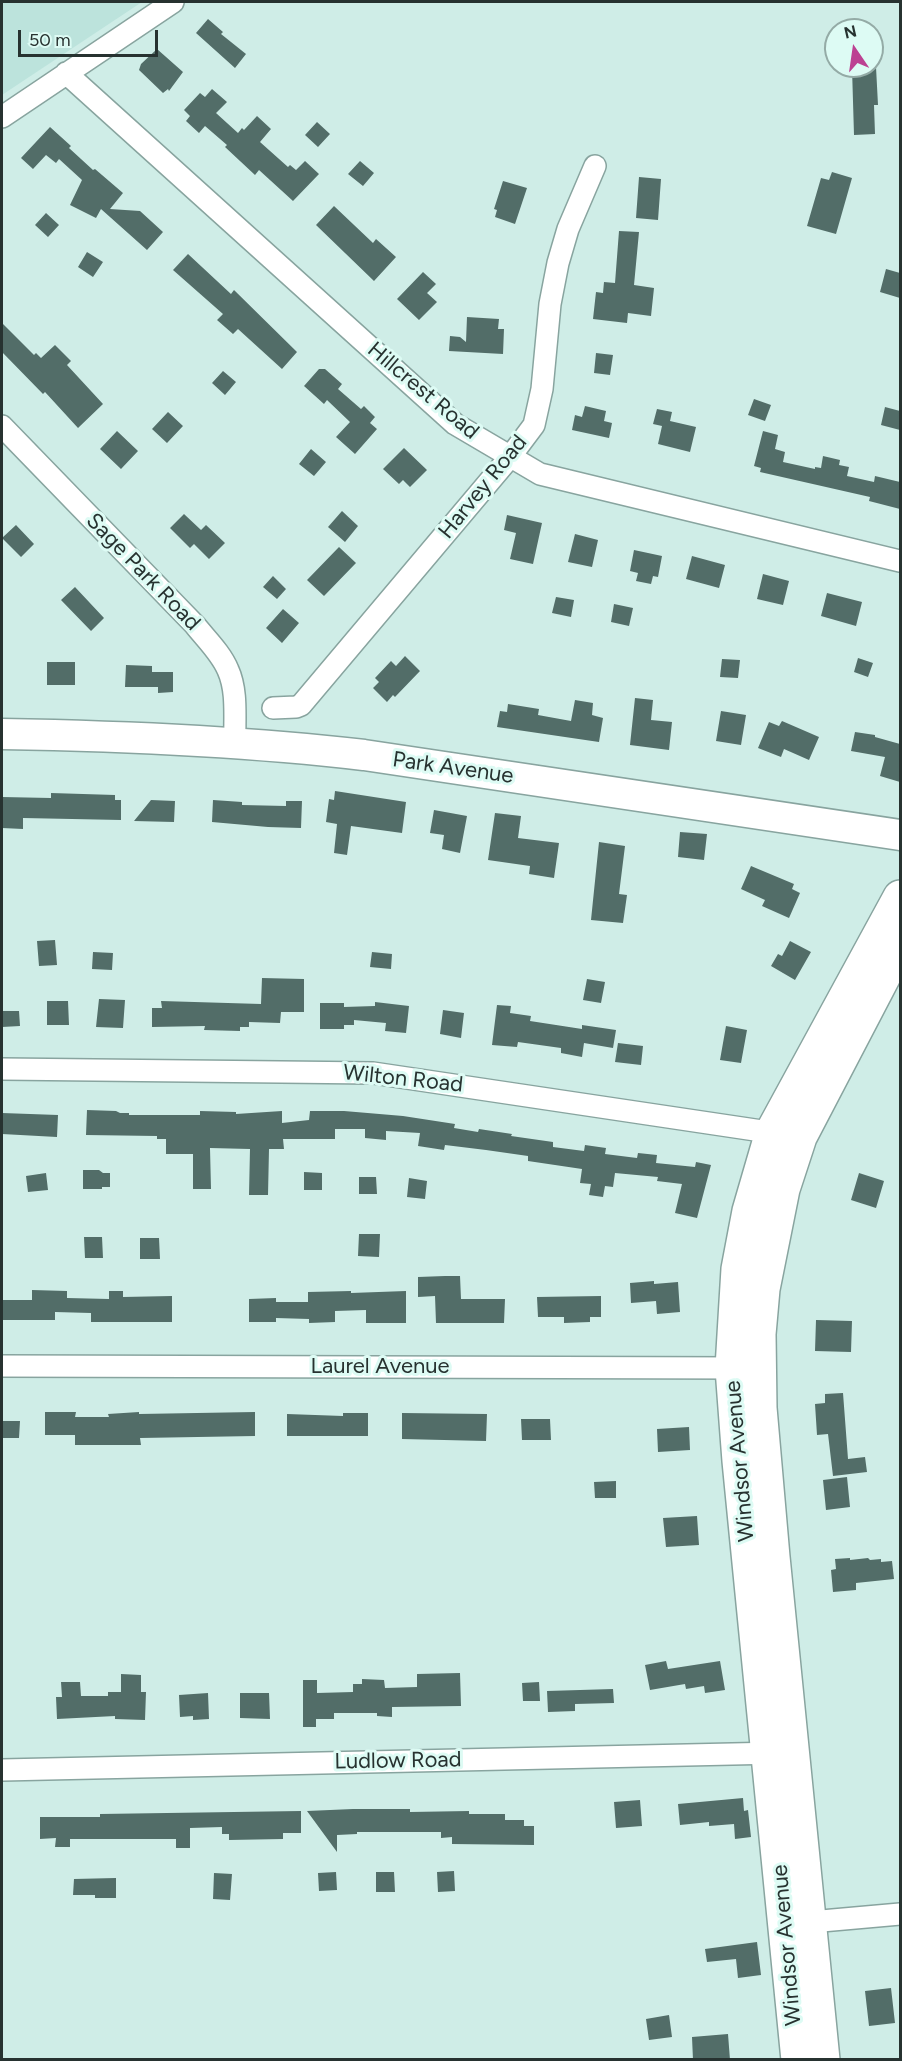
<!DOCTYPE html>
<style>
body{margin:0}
#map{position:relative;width:902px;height:2061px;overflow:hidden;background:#cfede7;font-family:Figtree,sans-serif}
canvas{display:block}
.frame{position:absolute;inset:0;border:3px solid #273230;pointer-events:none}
.north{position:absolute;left:824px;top:18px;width:60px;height:60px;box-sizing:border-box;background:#ddfbf4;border:2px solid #94aba6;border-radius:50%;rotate:347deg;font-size:16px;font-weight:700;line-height:24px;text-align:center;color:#273230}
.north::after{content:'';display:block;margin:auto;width:21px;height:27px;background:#bc4192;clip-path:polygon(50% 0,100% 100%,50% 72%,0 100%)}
.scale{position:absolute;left:18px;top:30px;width:140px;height:27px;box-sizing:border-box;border:3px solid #273230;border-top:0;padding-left:8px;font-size:18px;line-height:21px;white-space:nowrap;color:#273230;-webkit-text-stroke:4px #ddfbf4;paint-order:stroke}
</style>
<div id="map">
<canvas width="902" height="2061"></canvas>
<div class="frame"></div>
<div class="north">N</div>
<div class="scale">50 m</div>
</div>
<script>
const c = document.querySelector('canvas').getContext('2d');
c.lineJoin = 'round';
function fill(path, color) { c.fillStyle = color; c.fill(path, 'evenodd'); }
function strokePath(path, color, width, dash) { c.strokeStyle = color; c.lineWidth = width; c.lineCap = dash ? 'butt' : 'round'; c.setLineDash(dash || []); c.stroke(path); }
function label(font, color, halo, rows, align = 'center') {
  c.font = font + ' Figtree,sans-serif'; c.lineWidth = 6; c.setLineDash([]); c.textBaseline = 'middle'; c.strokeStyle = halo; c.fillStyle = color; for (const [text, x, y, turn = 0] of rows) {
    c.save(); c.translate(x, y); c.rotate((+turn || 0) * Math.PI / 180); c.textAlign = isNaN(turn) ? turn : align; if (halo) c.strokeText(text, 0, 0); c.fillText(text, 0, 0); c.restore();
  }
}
const built = new Path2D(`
 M2,2H142L2,95Z`);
const building = new Path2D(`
 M208,19L223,32L221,34L246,54L235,68L196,33Z
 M157,49L183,72L169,91L168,89L163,93L139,70L141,64Z
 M876,67L878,105H874L875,134L854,135L852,68Z
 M212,89L227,102L216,113L238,133L242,128L244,130L257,116L271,129L260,142L288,167L290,165L296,170L305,161L319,174L293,201L259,170L255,175L225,147L227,145L205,126L199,133L186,121L190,116L184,110L200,93L205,97Z
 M317,122L330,134L318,147L305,135Z
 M50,127L71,146L69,148L93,170L95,169L123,193L110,209L140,211L163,232L147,250L101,209L96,218L70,205L82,180L59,159L56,163L46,155L33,169L21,158Z
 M360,161L374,173L363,186L348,174Z
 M832,172L852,178L836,234L807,226L821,178L829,180Z
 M639,177L661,179L658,220L636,218Z
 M503,181L527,188L515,224L495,217L497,210L494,209Z
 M334,206L373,243L376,239L396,257L374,281L316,225Z
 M46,213L59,225L48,237L35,225Z
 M619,231L639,232L634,285L654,288L651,316L628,313L627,323L593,319L596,292L603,293L604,282L615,283Z
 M87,252L103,262L93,277L78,267Z
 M188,254L231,294L234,290L297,352L282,369L238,329L233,334L217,320L223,314L173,270Z
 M886,269L900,273V298L880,292Z
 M423,272L436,284L427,293L437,302L419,320L397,299Z
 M467,317L499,319L498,329H504L503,354L449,351L450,336L460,337L466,342Z
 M2,323L34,355L36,353L41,358L55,345L71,361L67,365L103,404L78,428L45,392L43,394L2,352Z
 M596,353L613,355L610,375L594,373Z
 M319,369H325L342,384L338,389L361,409L364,406L375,417L370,423L377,429L355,454L336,437L350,422L327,400L324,404L304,386Z
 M223,371L236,382L225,395L212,383Z
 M754,399L771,405L765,421L748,415Z
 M585,406L606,411L604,421L612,423L609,438L572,430L575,415L582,417Z
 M885,407L900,411V430L881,425Z
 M657,409L672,412L670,421L696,427L690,452L658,444L662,426L653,424Z
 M168,412L183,426L167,443L152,429Z
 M117,431L138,451L121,469L100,449Z
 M763,431L778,435L775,449L785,452L783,462L815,469V467L821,468L823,456L840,460L839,465L849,467L847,476L874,482L875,476L900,482V509L869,501L870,497L760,472L761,468L754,466Z
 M404,448L427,470L410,487L403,480L399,484L383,469Z
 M311,449L326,462L314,476L299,464Z
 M342,511L358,526L345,542L328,527Z
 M184,514L201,530L206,525L225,543L209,559L194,544L190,548L170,528Z
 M507,515L542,523L533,564L510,559L516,533L504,530Z
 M16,525L34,544L21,557L2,538Z
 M575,534L598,540L592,567L568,562Z
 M339,547L356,563L324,596L307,580Z
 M634,550L662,556L658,577L653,576L651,584L636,581L638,573L630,571Z
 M692,556L725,565L719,588L686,579Z
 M763,574L789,581L783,605L757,599Z
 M273,576L286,589L277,599L263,587Z
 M75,587L104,618L91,631L61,600Z
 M827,593L862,602L856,626L821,616Z
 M556,597L574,600L571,617L552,613Z
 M614,604L633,608L629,626L611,622Z
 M283,609L299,623L282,643L266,628Z
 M405,656L420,671L395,697L393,695L387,702L373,688L379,682L375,678L391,661L396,666Z
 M858,658L873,663L868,677L854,672Z
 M722,659L740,660L738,678L720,677Z
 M47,662H75V685H47Z
 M126,665L152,666V672H173V692L158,693V687H125Z
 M635,698L653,700L651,720L672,722L669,750L630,745Z
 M575,700L593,703L592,715L603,718L599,742L497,727L500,711L507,712L508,704L539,709L538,715L571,721Z
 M721,711L746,715L741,745L716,741Z
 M782,721L819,737L809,760L784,749L781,757L758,748L769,722L779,726Z
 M855,732L875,735V737L900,744V782L880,776L885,757L851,751Z
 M335,791L406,802L402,833L351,826L347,855L334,853L337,824L326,822L329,799L334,800Z
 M51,793L115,795V800H121V820L23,818V829L2,828V797L51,798Z
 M151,800L175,801L174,822L134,821Z
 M213,800L242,802V805L286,806V801H302L301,828L268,827L212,822Z
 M434,810L467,816L460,853L442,849L444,835L430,833Z
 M495,813L521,816L518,838L559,843L554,878L529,874L530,866L488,860Z
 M680,832L707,834L704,860L678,857Z
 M599,842L625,846L619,894L627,895L623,923L591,920Z
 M751,866L794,884L792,889L800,893L789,918L762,906L765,900L741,889Z
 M55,940L57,965L39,966L37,941Z
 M790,941L811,952L795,980L771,966L778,954L782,956Z
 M93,952L113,953L112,970L92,969Z
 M372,952L392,954L391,969L370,967Z
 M262,978L304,979V1012H281L280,1023L249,1022V1027H240V1031L204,1030L205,1026L152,1027V1008H162L161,1001L261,1004Z
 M587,979L605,982L601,1003L583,1000Z
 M99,999L125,1000L123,1028L96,1027Z
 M47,1001H68L69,1025H47Z
 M375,1002L409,1006L406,1033L385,1031L386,1023L354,1020V1025H344V1029H320V1003H344V1007L375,1006Z
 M497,1005L511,1006L510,1013L531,1016L530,1021L582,1029V1025L616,1030L613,1048L584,1043L582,1057L561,1053V1048L518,1042L517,1047L492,1045Z
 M443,1010L464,1013L461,1038L440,1034Z
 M2,1011H19L20,1026L2,1027Z
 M726,1026L747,1030L741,1063L720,1060Z
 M618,1043L643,1046L641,1065L615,1062Z
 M87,1110L116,1111L120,1113H129V1115H200V1111L236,1112V1114L282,1111V1123L309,1120L310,1111H344L403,1116L455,1124L454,1128L478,1132L479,1129L512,1134L511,1136L553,1142V1147L584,1151L585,1145L606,1148L605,1154L637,1158L638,1153L657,1155L656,1163L695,1167L696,1162L711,1165L697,1218L675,1213L682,1184L657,1181L658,1177L615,1173L613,1187L605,1186L603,1197L589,1195L591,1184L580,1183L582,1169L528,1161V1156L486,1150L445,1145L444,1150L418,1146L420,1133L386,1131V1140L365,1138V1129H335V1139H283L284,1149H269L268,1195H249L250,1149L210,1148L211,1189H193V1154H166V1139H157V1136L86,1135Z
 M2,1113L58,1115L57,1137L2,1134Z
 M83,1170H99L103,1173H110V1187H102V1189H83Z
 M304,1172L322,1173V1190H304Z
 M46,1173L48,1190L28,1192L26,1176Z
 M859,1173L884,1181L876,1208L851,1200Z
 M359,1177H376L377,1194H359Z
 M409,1178L427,1181L425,1199L407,1197Z
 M359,1234H380L379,1257L358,1256Z
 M84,1237H102L103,1258H85Z
 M140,1238H159L160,1259H140Z
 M445,1276H460L461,1299H505L504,1323H436L435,1296L418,1297V1277Z
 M654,1281V1284L678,1282L680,1312L657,1314L656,1301L631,1303L630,1283Z
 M32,1290L67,1291V1298L109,1299V1291H123V1297L172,1296V1322H91V1313L55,1312V1320H2V1300H32Z
 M351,1291V1293L406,1291V1323H366V1310L335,1311V1322L309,1323V1319L276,1318V1322H249V1299L276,1298V1302H308V1292Z
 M601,1296V1317H590V1322L564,1323V1317H538L537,1297Z
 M816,1320L852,1321L851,1352L815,1351Z
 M843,1393L848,1459L865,1457L867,1472L833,1476L828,1434L817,1435L815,1404L825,1403V1394Z
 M45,1412H76L75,1417H109L108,1414L139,1412V1414L255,1412V1436L140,1438L141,1445H75V1435H45Z
 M343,1413H368V1436H287V1414L343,1416Z
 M402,1413L487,1414L486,1441L402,1439Z
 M521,1419H550L551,1440H522Z
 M2,1421H20L19,1438H2Z
 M689,1427L690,1450L658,1452L657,1429Z
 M847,1477L850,1507L826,1510L823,1480Z
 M616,1481V1498H595L594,1482Z
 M697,1516L699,1545L666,1547L663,1518Z
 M850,1558V1560L868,1558L870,1560L881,1559V1562L892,1561L894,1579L856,1583V1590L833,1592L831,1570L836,1569L835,1559Z
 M666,1661L668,1669L720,1661L725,1690L705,1693L704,1686L686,1689L685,1684L650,1690L645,1665Z
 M460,1673L461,1706L392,1707V1717L377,1716V1713H334V1719H316V1727H303V1680H317V1693L353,1692V1684H362V1679L384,1680L385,1688L417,1687V1674Z
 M121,1674L141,1675V1692H146L145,1720L115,1719V1716L57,1719L56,1697H62L61,1682H80L81,1696H108V1692H121Z
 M539,1682L540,1701H523L522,1683Z
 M613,1689L614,1703L575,1704V1711L548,1712L547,1691Z
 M208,1693L209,1719L193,1720V1716L180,1717L179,1695Z
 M240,1693H269L270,1719L240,1718Z
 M743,1798L744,1811L748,1810L751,1837L735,1839L734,1824L709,1826V1822L680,1825L678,1804Z
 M640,1800L642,1826L616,1828L614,1802Z
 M353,1809H410V1812L469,1811V1814H505V1820H524V1826H534V1845L452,1844V1837L441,1838V1832H357V1834L337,1835V1852L307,1811Z
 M301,1811V1833H283V1839L229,1840V1834H222V1827L190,1828V1848H176V1839H70V1847H55L56,1838L40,1839V1817H100V1814Z
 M454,1871L455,1891L438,1892L437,1872Z
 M336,1872L337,1890L319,1891L318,1873Z
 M376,1872H394L395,1892H376Z
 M214,1873L232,1874L230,1900L213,1899Z
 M116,1878V1898H95V1895H73L74,1879Z
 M757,1942L761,1975L738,1978L736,1959L707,1962L705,1949Z
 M891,1988L895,2023L869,2026L865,1991Z
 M669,2015L672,2037L649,2040L646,2019Z
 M728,2034L730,2060H693L692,2037Z`);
const minor = new Path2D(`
 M66,73L455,424L540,474L900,561
 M2,117L173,2
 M2,426L195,625C206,639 221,653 228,670C238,692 234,720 235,743
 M273,708L296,707L301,705L510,457L534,425L542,389L550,304L558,263L568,229L595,166
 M2,1069L373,1073L782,1134
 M2,1366L743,1368
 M2,1770L778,1753
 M799,1923L900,1914`);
const secondary = new Path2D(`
 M2,734C123,736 244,741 364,755L900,835`);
const primary = new Path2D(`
 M798,2060L739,1461L732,1368L738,1269L749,1211L772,1132L900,897
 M823,2060L773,1557L760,1408L759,1334L763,1289L783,1189L800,1137L900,945`);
const streetNames = [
 ["Hillcrest Road",423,391,40],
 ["Harvey Road",483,487,-51],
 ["Sage Park Road",143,572,46],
 ["Park Avenue",453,768,8],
 ["Wilton Road",403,1079,6],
 ["Laurel Avenue",380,1367],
 ["Windsor Avenue",740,1461,-95],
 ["Ludlow Road",398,1761,-1],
 ["Windsor Avenue",787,1945,-95]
];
fill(built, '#bce3dc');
fill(building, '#526d68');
strokePath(minor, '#88a49f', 24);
strokePath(secondary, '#88a49f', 33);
strokePath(primary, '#88a49f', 36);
strokePath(minor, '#fff', 21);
strokePath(secondary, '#fff', 30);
strokePath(primary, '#fff', 33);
label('22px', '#273230', '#ddfbf4', streetNames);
</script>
